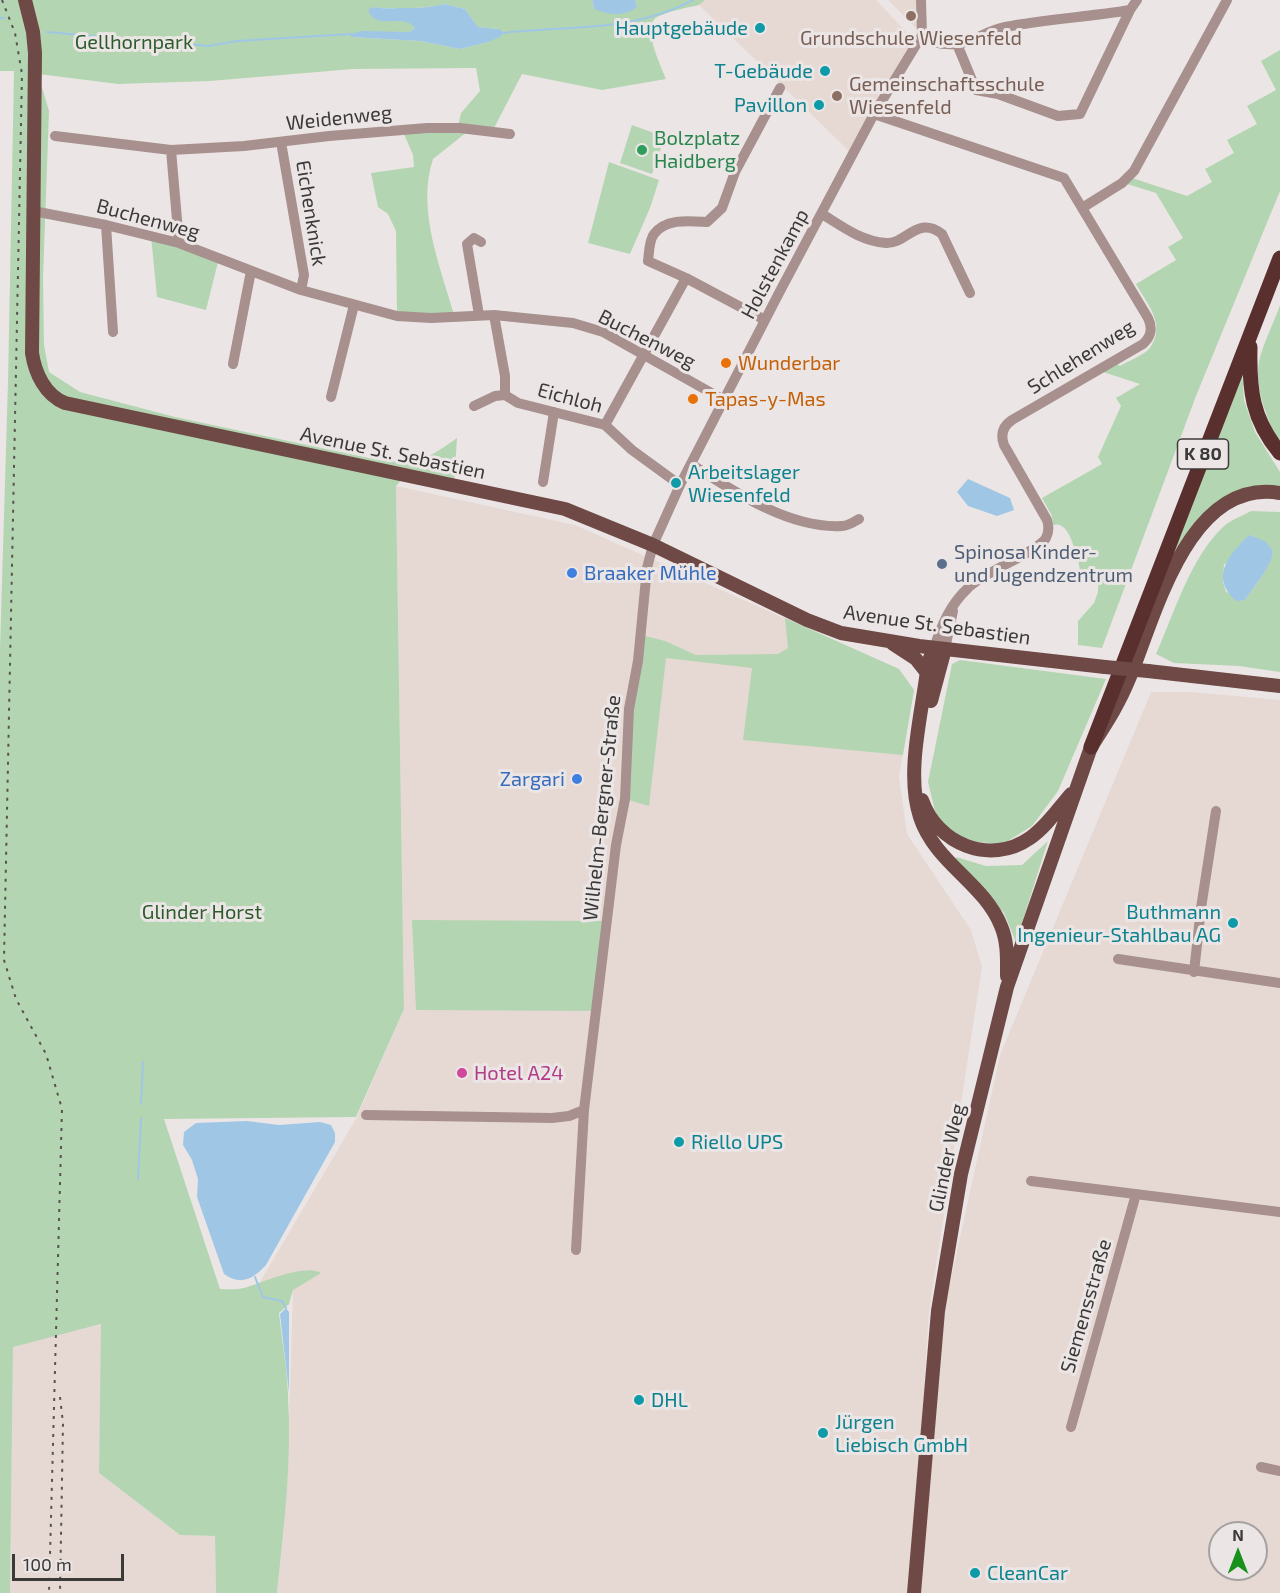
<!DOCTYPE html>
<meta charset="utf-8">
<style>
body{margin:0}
#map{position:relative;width:1280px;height:1593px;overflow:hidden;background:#ebe6e5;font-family:"Exo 2",sans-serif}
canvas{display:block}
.north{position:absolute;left:1208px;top:1521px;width:60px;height:60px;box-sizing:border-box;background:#ebe6e5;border:2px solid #a5a1a0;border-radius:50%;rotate:0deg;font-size:16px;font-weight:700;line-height:24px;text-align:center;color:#3c3a39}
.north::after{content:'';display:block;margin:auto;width:21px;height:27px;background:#18901c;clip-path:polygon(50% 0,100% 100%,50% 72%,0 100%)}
.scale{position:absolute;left:12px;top:1554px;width:112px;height:27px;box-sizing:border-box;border:3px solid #3c3a39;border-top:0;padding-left:8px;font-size:18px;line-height:21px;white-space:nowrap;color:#3c3a39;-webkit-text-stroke:4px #ebe6e5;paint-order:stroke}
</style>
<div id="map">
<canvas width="1280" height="1593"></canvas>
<div class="north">N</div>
<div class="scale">100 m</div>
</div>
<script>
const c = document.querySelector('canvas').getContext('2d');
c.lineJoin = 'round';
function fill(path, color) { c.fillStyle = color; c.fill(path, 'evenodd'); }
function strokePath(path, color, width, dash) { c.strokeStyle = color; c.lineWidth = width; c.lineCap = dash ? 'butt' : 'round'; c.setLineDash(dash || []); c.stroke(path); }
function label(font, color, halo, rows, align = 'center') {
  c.font = font + ' "Exo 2",sans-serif'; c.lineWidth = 6; c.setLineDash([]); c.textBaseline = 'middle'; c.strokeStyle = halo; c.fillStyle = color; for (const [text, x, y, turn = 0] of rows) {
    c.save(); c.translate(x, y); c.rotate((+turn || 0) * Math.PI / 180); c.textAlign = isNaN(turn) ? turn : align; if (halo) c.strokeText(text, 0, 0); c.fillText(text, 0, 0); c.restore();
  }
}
const built = new Path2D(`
 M705,0H876L914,40L849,151L699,5Z
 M888,0H917L919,31Z
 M396,486L575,525L899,669L914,690L899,777L907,834L971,930L982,967L929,1312L911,1593H277L284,1530L288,1452L293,1290L307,1270L260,1282L357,1117L404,1009Z
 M1151,692H1192L1280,700V1593H920L942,1320L1000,1055ZM1220,1533H1256V1569H1220Z
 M102,1324L99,1473L180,1535L215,1536L216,1593H10L13,1346Z`);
const green = new Path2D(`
 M0,0H18L31,54L24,0H592L594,9L637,7L635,0H705L699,5C686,8 669,11 657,17C641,26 661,66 666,79L602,90L522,74L493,130L472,128L433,159C416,210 441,268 455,318L397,316L396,231L388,214L378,207L371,173L414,167L413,155L401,127L458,126L461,113L480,91L476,68L353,69L210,81L118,84L38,74L49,111L43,278L44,345L49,372L80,392L175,417L383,461C420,464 427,459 457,438L454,485L405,476L396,486L404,1009L356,1117L164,1119L220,1289C228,1289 236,1290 244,1288C261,1283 306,1263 321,1273L293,1290L289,1304L279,1313C282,1340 287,1368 288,1395C292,1461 284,1528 277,1593H216L215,1536L180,1535L99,1473L101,1324L13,1347L10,1593H0V649L8,382L14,71H0ZM445,4L465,9L478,27L499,29L488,42L460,49L420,41L351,37L409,32L415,28L411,23L373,7C383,9 391,8 402,8C420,8 427,8 445,4Z
 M1280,50V191L1196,396L1102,648L1078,645V621L1094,603L1098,592V580L1080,570C1079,561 1071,532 1063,527C1059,524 1058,524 1053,525L1052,516L1042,498L1102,464L1098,457L1121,406L1116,398L1140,384L1103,372L1117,364L1120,366C1127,362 1145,354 1149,349C1167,326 1148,305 1136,284L1176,260L1168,247L1183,238L1156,193L1127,184L1132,178L1187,196L1212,182L1205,169L1234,153L1227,140L1257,124L1247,106L1276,90L1261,61Z
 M632,125L665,137L652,174L620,163Z
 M609,162L659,180L650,208L630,254L588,243Z
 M151,236L219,258L206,310L157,297Z
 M1280,305V447C1269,421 1252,387 1260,357C1265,340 1274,322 1280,305Z
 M1242,368L1244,400L1255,432L1280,472V490C1258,488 1242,489 1222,500L1156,589Z
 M1251,511L1280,512V672L1239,666L1174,663L1156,654C1174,613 1191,557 1223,527C1230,520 1242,516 1251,511ZM1273,551C1269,569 1256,584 1245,600L1226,592L1223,582L1224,564Z
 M785,618L899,669L914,690L903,755L743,740L752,668L666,658L649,806L625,799L641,635L665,641L696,655L778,654L788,648Z
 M960,660L1106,679L1058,791L1032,826L1003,844L973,842L949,833L935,811L928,782L952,664Z
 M1048,841L1016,942L1004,913L956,860V857L986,866L1022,865Z
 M412,920L607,921L596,1011L416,1010Z`);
const water = new Path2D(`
 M592,0H635L637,7C624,17 609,15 594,9Z
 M445,4L465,9L478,27L499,29L504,33L500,37L488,42L460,49L420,41L351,37V34L361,31L409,32L415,28C403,12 376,32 368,10L373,7C383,9 391,8 402,8C420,8 426,8 445,4Z
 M968,479L1010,498L1014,510L997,516L968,506L957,492Z
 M1249,535L1265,541L1273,551L1271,560L1264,573L1245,600L1236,601C1209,577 1229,555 1249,535Z
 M247,1121L279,1125L320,1122L331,1125L335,1133V1142L266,1265C253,1279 241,1286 224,1274L197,1197L198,1179L192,1160L183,1145L184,1132L196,1123Z
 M286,1308L289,1312V1393L280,1314Z`);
const stream = new Path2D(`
 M0,18H4
 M47,32L208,46L237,41L351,34
 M504,33C571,25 630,33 693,0
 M141,1104L143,1062
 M138,1179L141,1118
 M255,1277L263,1297L282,1301L286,1308`);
const minor = new Path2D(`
 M922,35C931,43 945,45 957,44C974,42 988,30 1005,27C1046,19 1088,17 1130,10L1137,0
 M957,44L976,90L998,94L1058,116L1080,114L1130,10
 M874,114L1064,178L1148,318C1153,328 1151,337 1143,344L1012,420C1003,426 1000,434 1004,445L1047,520C1049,526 1049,532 1046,538C1038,552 984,572 968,588C950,605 942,624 934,648
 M55,136L171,150L244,146L329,136L427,128H460L510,134
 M281,142L304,275L301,290
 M171,150L179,243
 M1082,208L1122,183L1134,171L1227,0
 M33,211L106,225L179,243L301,290L397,316L431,318L494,315L573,323L603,332L724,400
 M822,214C843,227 861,241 886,243C907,244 917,215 942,234L970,293
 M106,225L113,332
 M479,315L467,244L474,238L481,242
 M765,320L686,278L648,261C649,254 649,240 654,234C666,218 690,221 707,222L722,208L735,172L780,88
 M233,364L251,271
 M505,395L518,403L605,425L632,450L680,485
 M331,397L354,305
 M474,406L495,396L505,395V376L494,315
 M605,425L686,278
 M691,464C733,491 789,529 842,526C847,526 854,522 859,519
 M543,482L554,412
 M945,649L953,611
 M1118,959L1280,983
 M1194,972L1201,908L1216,811
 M366,1115L552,1118L569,1116L584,1110
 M1031,1181L1280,1212
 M576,1250L584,1110L616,845L625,799L629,709L638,661L647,568L653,545L680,485L779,293L874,114L922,35L921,0
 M1071,1427L1136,1194
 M1261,1467L1280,1471`);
const major = new Path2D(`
 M25,0L33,32L35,53L32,353C35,373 45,395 65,403L565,509L653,545L807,620L841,633L919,646L1105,667
 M893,644L916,659L927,673
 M934,648L928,663C923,710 905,772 920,817C935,863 984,883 1001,926C1008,942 1007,960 1007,976
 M1148,671L1280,686
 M931,701L945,649
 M922,800C937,844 990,866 1030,838C1046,827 1058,809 1071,794
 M914,1593L938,1311L961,1174L1007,987L1091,747C1105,725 1119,704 1129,679C1155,617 1188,477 1280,493`);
const highway = new Path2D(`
 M1250,347C1249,390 1252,419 1280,453
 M1091,747L1280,258`);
const rail = new Path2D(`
 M2,0L15,33L22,74L4,960L16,999L46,1054L62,1109L49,1593
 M60,1397L63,1423L60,1593`);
const majorBridge = new Path2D(`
 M1105,667L1148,671`);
const markers = [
 [911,16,6,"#8d6e63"],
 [760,28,6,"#0f9aa8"],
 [825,71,6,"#0f9aa8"],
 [837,96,6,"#8d6e63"],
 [819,105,6,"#0f9aa8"],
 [642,150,6,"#2e9e5b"],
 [726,363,6,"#e8710a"],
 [693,399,6,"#e8710a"],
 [676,483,6,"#0f9aa8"],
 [942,564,6,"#5c6f8a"],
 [572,573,6,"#3f7fe0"],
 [577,779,6,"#3f7fe0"],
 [1233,923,6,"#0f9aa8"],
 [462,1073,6,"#d1479c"],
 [679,1142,6,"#0f9aa8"],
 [639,1400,6,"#0f9aa8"],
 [823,1433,6,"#0f9aa8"],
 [975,1573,6,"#0f9aa8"]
];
const shields = [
 [1203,454,51]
];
const shieldNames = [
 ["K 80",1203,454]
];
const cultureNames = [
 ["Hauptgebäude",748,28,"right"],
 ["T-Gebäude",813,71,"right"],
 ["Pavillon",807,105,"right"],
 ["Arbeitslager",688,472],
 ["Wiesenfeld",688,495],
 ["Buthmann",1221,912,"right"],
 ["Ingenieur-Stahlbau AG",1221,935,"right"],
 ["Riello UPS",691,1142],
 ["DHL",651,1400],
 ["Jürgen",835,1422],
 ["Liebisch GmbH",835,1445],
 ["CleanCar",987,1573]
];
const educationNames = [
 ["Grundschule Wiesenfeld",911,38],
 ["Gemeinschaftsschule",849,84,"left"],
 ["Wiesenfeld",849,107,"left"]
];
const parkNames = [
 ["Gellhornpark",134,42],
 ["Glinder Horst",202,912]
];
const streetNames = [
 ["Weidenweg",339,118,-6],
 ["Eichenknick",311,213,81],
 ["Buchenweg",148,219,15],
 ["Holstenkamp",775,264,-62],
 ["Buchenweg",647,339,27],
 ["Schlehenweg",1081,357,-32],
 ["Eichloh",570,398,15],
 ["Avenue St. Sebastien",393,453,12],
 ["Avenue St. Sebastien",937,625,8],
 ["Wilhelm-Bergner-Straße",602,808,-84],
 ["Glinder Weg",947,1158,-78],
 ["Siemensstraße",1086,1306,-74]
];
const leisureNames = [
 ["Bolzplatz",654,138],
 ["Haidberg",654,161]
];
const foodNames = [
 ["Wunderbar",738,363],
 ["Tapas-y-Mas",705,399]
];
const serviceNames = [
 ["Spinosa Kinder-",954,552],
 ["und Jugendzentrum",954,575]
];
const shopNames = [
 ["Braaker Mühle",584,573],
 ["Zargari",565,779,"right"]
];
const hotelNames = [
 ["Hotel A24",474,1073]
];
fill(built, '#e6d9d4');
fill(green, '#b4d5b2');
fill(water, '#9fc7e5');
strokePath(stream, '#9fc7e5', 2);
strokePath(minor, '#a7908e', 10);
strokePath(major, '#6e4945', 14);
strokePath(highway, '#59302d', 15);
strokePath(rail, '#565352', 2, [3, 6]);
strokePath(majorBridge, '#6e4945', 14);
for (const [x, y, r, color] of markers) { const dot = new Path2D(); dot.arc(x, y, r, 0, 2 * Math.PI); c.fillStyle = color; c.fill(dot); strokePath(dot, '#ebe6e5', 2); }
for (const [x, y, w] of shields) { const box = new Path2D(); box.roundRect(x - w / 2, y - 15, w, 30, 4.5); c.fillStyle = '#ebe6e5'; c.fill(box); strokePath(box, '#3c3a39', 1.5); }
label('bold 18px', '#3c3a39', null, shieldNames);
label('20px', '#0d838f', '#ebe6e5', cultureNames, 'left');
label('20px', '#785e54', '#ebe6e5', educationNames);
label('20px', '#2d5b2d', '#ebe6e5', parkNames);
label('20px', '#3c3a39', '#ebe6e5', streetNames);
label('20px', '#27864d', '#ebe6e5', leisureNames, 'left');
label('20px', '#c56008', '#ebe6e5', foodNames, 'left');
label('20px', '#4e5e75', '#ebe6e5', serviceNames, 'left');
label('20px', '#366cbe', '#ebe6e5', shopNames, 'left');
label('20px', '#b23c85', '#ebe6e5', hotelNames, 'left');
</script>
